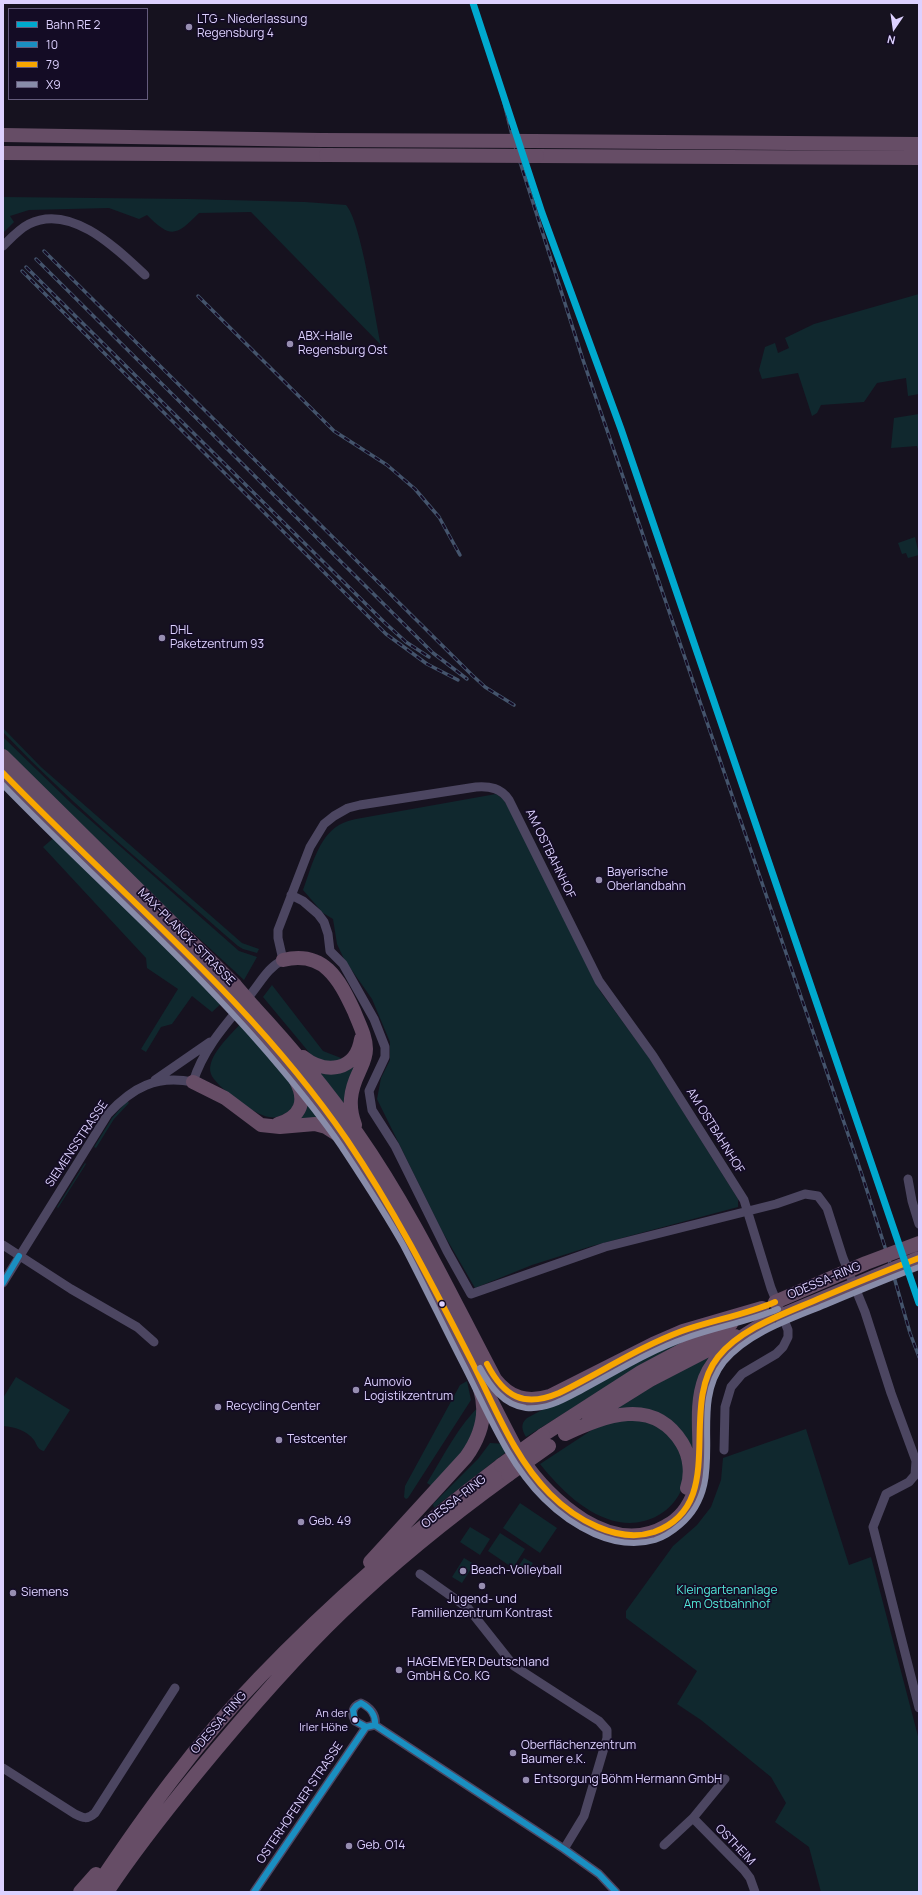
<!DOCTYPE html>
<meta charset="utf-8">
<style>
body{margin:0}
#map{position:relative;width:922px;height:1895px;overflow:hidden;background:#16121f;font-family:Manrope,sans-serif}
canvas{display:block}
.frame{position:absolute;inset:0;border:4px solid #ddd1ff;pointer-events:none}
.legend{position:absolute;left:8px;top:8px;width:140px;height:92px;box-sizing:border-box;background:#140c25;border:1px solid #645b7c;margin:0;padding:5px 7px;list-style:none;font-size:12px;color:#ddd1ff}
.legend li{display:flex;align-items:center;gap:8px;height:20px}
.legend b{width:20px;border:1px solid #645b7c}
.north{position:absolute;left:874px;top:8px;width:40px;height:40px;-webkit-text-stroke:3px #140c25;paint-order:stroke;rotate:193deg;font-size:11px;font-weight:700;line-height:16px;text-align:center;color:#ddd1ff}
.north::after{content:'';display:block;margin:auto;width:14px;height:18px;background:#ddd1ff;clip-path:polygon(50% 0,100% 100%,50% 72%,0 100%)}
</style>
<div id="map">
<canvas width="922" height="1895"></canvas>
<div class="frame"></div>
<ul class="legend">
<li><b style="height:5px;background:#00a9ce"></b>Bahn RE 2</li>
<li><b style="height:5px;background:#1a8fc1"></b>10</li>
<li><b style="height:5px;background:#f7a600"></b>79</li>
<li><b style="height:5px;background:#888ca9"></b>X9</li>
</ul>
<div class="north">N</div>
</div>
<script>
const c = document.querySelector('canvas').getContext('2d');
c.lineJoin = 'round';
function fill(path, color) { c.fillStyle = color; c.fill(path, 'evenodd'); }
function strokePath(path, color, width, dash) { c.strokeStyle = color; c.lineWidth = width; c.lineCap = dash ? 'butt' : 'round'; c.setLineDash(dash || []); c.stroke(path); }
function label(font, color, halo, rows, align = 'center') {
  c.font = font + ' Manrope,sans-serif'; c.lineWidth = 3.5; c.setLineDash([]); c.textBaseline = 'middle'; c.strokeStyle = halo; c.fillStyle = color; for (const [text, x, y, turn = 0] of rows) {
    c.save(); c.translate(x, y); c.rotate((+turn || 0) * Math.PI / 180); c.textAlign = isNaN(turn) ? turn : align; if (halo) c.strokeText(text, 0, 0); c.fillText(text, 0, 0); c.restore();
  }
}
const green = new Path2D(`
 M3,197L188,199L305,202L346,205C361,221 375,318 381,345L251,212L199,213C176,236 171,239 147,215L139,219L109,208L29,210L10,216L14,222L3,233Z
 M919,294V394L908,396L906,378L877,383L864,402L821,405L817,413L812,416L798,373L762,379L759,370L765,347L775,343L778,353L789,348L785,338L814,324Z
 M919,414V452L917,446L891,448L894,418Z
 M915,537L919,555L908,558L906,553L902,554L898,543Z
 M3,728L41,767L242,943L259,949L257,953L243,949L238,946C158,876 76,809 3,732Z
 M3,737L72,804L239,951L257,957L244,980L164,906L3,750Z
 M496,794L503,799L510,810L600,991L648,1056L738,1199V1207L592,1246L532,1265L475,1288L442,1231L377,1099L381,1078L390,1060V1042L372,999L344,959L337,944L333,919L323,913L303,890C311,869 318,837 339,825C344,822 351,820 356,819Z
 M56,836L223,1002L212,1012L192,996L172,1024L161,1027L146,1052L141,1049L178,989L147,968L146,958L43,847Z
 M272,985L323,1051L346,1060L332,1064L313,1057L263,997Z
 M241,1023L256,1036L295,1087L297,1094L294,1108C286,1113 279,1119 269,1117C256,1116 215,1086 211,1074C205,1057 232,1034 241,1023Z
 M357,1058L345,1105L319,1072Z
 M307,1099L324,1121L295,1118Z
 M127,1101L129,1103L114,1119L96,1148L94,1147L112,1118Z
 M85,1163L86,1164L58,1208L57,1207Z
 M688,1335L691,1338L595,1394L526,1437C522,1430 520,1424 527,1418L666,1344Z
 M711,1353L696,1456L681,1434L617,1411L615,1408Z
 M16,1377L70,1410L44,1451C38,1450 37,1445 34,1440C26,1430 15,1427 3,1426V1398Z
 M467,1381L471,1400L408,1498L406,1499L404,1497L405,1486L460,1385Z
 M482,1403L479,1418L466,1448L433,1487L427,1483C444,1455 458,1426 482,1403Z
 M640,1418C648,1422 659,1426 667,1432C670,1434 673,1440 676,1444C703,1484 665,1530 619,1522C587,1516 560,1489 540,1464L601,1424Z
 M806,1429L849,1565L871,1557L919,1740L918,1892H821L809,1847L775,1822L786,1803L771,1777L701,1720L677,1704L697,1671L626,1618V1611L673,1546L697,1525L711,1507L721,1480L723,1458Z
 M490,1443L507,1444L510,1449L434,1508L433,1504L478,1459Z
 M520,1503L557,1528L540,1553L503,1528Z
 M470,1527L490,1539L480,1555L460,1542Z
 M500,1533L525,1549L513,1568L488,1551Z
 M464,1558L474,1564L462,1583L452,1577Z
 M524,1558L533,1563L525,1576L516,1570Z`);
const minor = new Path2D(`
 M3,246C11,238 19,229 29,224C71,203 117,249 145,275
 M291,895L303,901L318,914L324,922L328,934L330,951L343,964L374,1019L385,1047V1057L369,1091L372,1110L395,1146L447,1251L471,1294L605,1247L776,1204L805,1194L818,1196L827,1208L843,1258L865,1312L891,1393L916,1461L915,1475L909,1482L886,1494L873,1527L919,1708
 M155,1080L210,1042
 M908,1179L912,1201L919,1224
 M3,1245L71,1289L137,1327L154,1342
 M3,1283L108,1114C133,1087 156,1075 193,1082C204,1047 227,1023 250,995C261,982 267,968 283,960L278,938V930L310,847L324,824L334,816L348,808L360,805L476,787C490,786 501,788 509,800L599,981L653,1056L744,1200L771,1288L788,1330V1337L783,1347L776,1354L742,1374L731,1387L725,1407L724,1450
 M420,1574L468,1608L514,1666L599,1721L607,1730V1738L584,1816L564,1849
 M361,1703C370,1707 377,1715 375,1725L366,1727L355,1721C351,1714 352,1706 361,1703Z
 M375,1725L564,1849L599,1874L616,1892
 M3,1768L75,1814C83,1818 87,1820 95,1813L175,1688
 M693,1818L744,1870L750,1878L755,1892
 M664,1845L693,1818L725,1779
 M254,1892L366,1727`);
const highway = new Path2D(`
 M3,135L321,140
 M533,141L919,144
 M3,153L326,155
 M537,156L919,158
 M3,756L235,985
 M3,773L33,804L228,995
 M283,960C324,950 339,979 354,1011C359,1024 366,1036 366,1049C366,1058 362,1065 359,1072C350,1091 348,1106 355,1125
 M254,1007C291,1047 326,1089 357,1133C411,1210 451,1296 495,1379C510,1398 527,1403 550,1396L653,1344L683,1331L762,1308
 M248,1017C309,1084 365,1160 409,1240C449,1311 482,1386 521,1458C550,1501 611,1558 666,1526C679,1519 689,1506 694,1492C707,1455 691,1415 705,1378C716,1350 745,1335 769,1320
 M303,1057C326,1075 356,1071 361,1039
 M193,1082L225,1098L261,1125L280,1127L315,1124L326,1127L340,1136
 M278,1124C301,1117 307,1101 296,1081
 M589,1418L650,1380L735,1336
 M565,1434C605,1416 653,1396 682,1443C690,1456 692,1474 687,1488
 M543,1435L641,1372L731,1324
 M370,1562L466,1457C481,1436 488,1414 480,1389
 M80,1892L96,1874
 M93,1892C143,1817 196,1743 259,1678C334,1600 415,1530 501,1465
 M107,1892C134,1851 165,1812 196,1774C242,1718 290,1662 342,1612C394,1562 450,1517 508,1475`);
const rail = new Path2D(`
 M495,66L514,143L583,360L862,1175L890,1263L910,1333L919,1357
 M44,251L472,675L485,687L514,705
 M36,259L433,653L467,679
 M26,267L384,622L406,642L429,657
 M22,271L386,634L427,664L458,680
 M198,296L334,431L387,465L415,489L439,517L460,555`);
const highwayBridge = new Path2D(`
 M321,140L533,141
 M326,155L537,156
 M235,985L254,1007
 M228,995L248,1017
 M775,1302L866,1263L919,1243
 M780,1316L919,1258
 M501,1465L543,1435
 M508,1475L549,1446`);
const bus1 = new Path2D(`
 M3,1283L19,1256
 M361,1703C370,1708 376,1714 375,1725L366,1727L355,1721L353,1710L356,1706Z
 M375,1725L564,1849L599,1874L616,1892
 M254,1892L366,1727`);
const bus2 = new Path2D(`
 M3,773C119,893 252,1001 347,1140C395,1211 433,1286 472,1362C495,1407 514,1458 550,1494C575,1519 617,1544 654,1532C730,1505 677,1408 718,1357C741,1328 784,1314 818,1299C851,1285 885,1271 919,1258
 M487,1364C504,1397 524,1408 559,1393C600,1373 639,1347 682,1331C713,1320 745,1315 775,1302`);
const bus3 = new Path2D(`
 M3,785C94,879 194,965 278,1065C300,1091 322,1118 341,1146C362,1178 384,1211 403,1245C423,1283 442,1323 462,1362C486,1408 506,1461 544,1499C571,1526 615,1552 655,1540C664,1537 672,1532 680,1525C732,1481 686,1410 724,1362C748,1333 791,1319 825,1305C856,1292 887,1279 919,1267
 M480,1368C490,1386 503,1405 526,1408C546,1410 563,1400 580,1391C614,1373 649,1351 686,1338C716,1327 748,1322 778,1309`);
const rail1 = new Path2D(`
 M473,3L542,213L621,429L919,1303`);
const markers = [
 [189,27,4,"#978eb1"],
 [290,344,4,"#978eb1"],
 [162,638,4,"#978eb1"],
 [599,880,4,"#978eb1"],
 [442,1304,3.5,"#ddd1ff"],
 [356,1390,4,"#978eb1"],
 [218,1407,4,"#978eb1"],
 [279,1440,4,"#978eb1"],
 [301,1522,4,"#978eb1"],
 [463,1571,4,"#978eb1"],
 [482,1586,4,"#978eb1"],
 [13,1593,4,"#978eb1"],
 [399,1670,4,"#978eb1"],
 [355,1720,3.5,"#ddd1ff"],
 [513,1753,4,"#978eb1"],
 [526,1780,4,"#978eb1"],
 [349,1846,4,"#978eb1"]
];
const busNames = [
 ["An der",348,1714],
 ["Irler Höhe",348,1728]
];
const poiNames = [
 ["LTG - Niederlassung",197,20],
 ["Regensburg 4",197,34],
 ["ABX-Halle",298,337],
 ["Regensburg Ost",298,351],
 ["DHL",170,631],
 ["Paketzentrum 93",170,645],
 ["Bayerische",607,873],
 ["Oberlandbahn",607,887],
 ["Aumovio",364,1383],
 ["Logistikzentrum",364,1397],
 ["Recycling Center",226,1407],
 ["Testcenter",287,1440],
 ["Geb. 49",309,1522],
 ["Beach-Volleyball",471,1571],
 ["Siemens",21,1593],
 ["Jugend- und",482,1600,"center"],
 ["Familienzentrum Kontrast",482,1614,"center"],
 ["HAGEMEYER Deutschland",407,1663],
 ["GmbH & Co. KG",407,1677],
 ["Oberflächenzentrum",521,1746],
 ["Baumer e.K.",521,1760],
 ["Entsorgung Böhm Hermann GmbH",534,1780],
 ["Geb. O14",357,1846]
];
const streetNames = [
 ["AM OSTBAHNHOF",550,854,64],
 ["MAX-PLANCK-STRASSE",186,937,45],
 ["AM OSTBAHNHOF",715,1131,58],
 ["SIEMENSSTRASSE",77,1144,-56],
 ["ODESSA-RING",824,1281,-23],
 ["ODESSA-RING",454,1502,-38],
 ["ODESSA-RING",219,1723,-49],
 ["OSTERHOFENER STRASSE",300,1803,-56],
 ["OSTHEIM",735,1845,46]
];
const parkNames = [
 ["Kleingartenanlage",727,1591],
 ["Am Ostbahnhof",727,1605]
];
fill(green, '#10282e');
strokePath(minor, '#4c4661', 9);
strokePath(highway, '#664d66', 14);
strokePath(rail, '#44546c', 3.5);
strokePath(rail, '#140c25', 2, [6]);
strokePath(highwayBridge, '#664d66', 14);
strokePath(bus1, '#1a8fc1', 6);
strokePath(bus2, '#f7a600', 6);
strokePath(bus3, '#888ca9', 6);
strokePath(rail1, '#00a9ce', 7);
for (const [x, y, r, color] of markers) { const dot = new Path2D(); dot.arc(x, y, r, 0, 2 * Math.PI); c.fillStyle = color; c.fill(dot); strokePath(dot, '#140c25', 1.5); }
label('11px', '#ddd1ff', '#140c25', busNames, 'right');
label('12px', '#ddd1ff', '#140c25', poiNames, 'left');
label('12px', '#ddd1ff', '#140c25', streetNames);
label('12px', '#52eada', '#140c25', parkNames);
</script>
